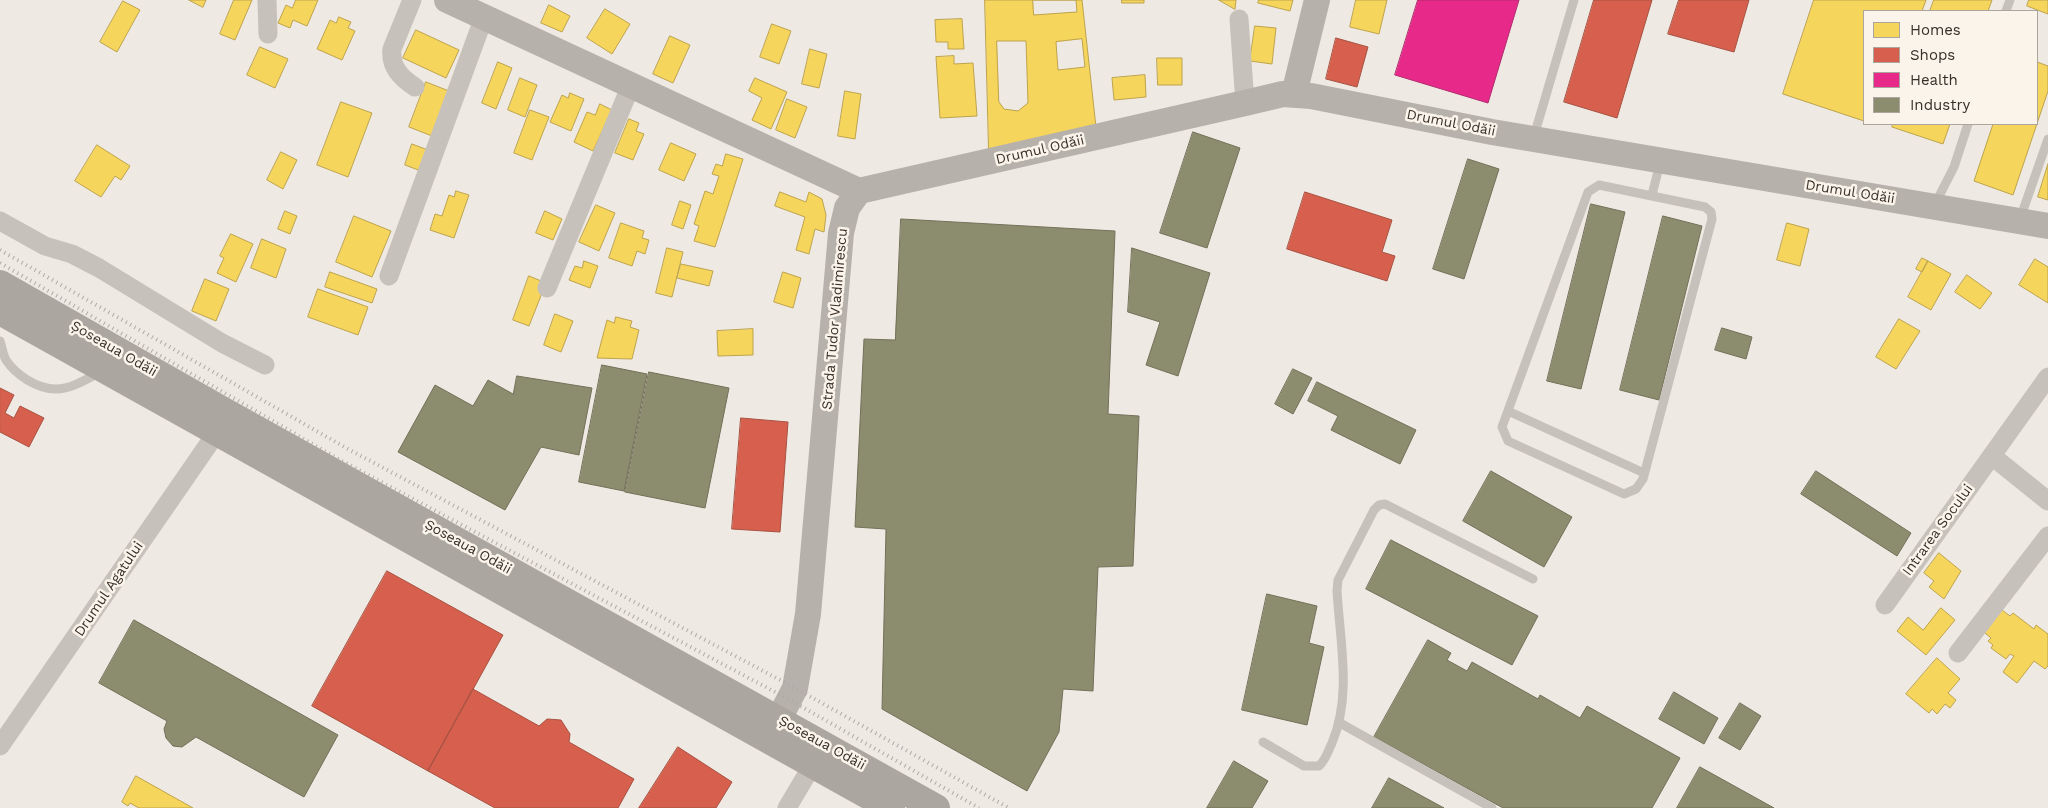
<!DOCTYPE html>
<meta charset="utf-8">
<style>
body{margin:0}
#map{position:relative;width:2048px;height:808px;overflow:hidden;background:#eee9e2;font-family:"Work Sans",sans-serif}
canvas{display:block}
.legend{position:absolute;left:1863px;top:10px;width:175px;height:115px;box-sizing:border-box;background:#faf4eb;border:1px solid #aca59d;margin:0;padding:6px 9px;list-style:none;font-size:15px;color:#382f29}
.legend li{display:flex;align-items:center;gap:10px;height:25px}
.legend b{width:25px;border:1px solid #aca59d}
</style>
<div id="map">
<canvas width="2048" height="808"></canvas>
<ul class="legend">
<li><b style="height:14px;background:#f6d55c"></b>Homes</li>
<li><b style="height:14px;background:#d6604d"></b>Shops</li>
<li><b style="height:14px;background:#e7298a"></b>Health</li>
<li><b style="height:14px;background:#8c8c6e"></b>Industry</li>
</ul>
</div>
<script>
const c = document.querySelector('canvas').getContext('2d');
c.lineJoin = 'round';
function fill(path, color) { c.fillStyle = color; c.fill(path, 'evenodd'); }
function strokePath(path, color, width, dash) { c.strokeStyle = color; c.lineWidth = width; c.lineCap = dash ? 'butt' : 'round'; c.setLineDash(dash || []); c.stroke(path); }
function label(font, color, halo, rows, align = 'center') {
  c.font = font + ' "Work Sans",sans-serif'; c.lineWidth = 5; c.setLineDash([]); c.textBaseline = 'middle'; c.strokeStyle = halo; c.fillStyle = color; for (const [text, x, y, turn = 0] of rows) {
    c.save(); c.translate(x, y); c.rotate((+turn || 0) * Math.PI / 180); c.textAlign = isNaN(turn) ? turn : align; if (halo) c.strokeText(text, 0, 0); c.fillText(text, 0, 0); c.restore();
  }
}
const homes = new Path2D(`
 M189,0H206L203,7Z
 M234,0H252L235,40L220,34Z
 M296,0H318L307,26L293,20L290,28L278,23L286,5L292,8Z
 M985,0H1082L1096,127L989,152Z
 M1033,0H1076L1077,12L1034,15Z
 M1122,0H1144V3H1122Z
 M1219,0H1236L1235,9Z
 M1259,0H1293L1290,11L1258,3Z
 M1356,0H1387L1379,34L1350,27Z
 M1814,0H1926L1922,11H1864V121L1783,94Z
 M1934,0H1992L1988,11H1930Z
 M2029,0H2048V14L2027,6Z
 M123,1L140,10L117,52L100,42Z
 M549,5L570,16L562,32L541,23Z
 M605,9L630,24L612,54L587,38Z
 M339,17L351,22L348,28L355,31L342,60L317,49L330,20L336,23Z
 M962,19L964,49H948V42H936L935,20Z
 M772,24L791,31L779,64L760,57Z
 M1255,26L1276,28L1272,64L1250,61Z
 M416,30L459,50L446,78L403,58Z
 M670,36L690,45L673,83L653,74Z
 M1082,39L1085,67L1058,70L1056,42Z
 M997,41H1026L1028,103L1018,111L1004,109L999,102Z
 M260,47L288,59L275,88L247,75Z
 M810,49L827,54L819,88L802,84Z
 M954,56V64L973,63L977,116L940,118L936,57Z
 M1157,58H1182V85H1158Z
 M498,62L512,68L496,109L482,103Z
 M2037,62L2048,66V91L2013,195L1974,181L1993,124H2037Z
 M1145,75L1146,97L1114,100L1112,78Z
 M520,78L537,85L525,117L508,110Z
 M755,78L787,92L771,129L752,120L762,98L749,91Z
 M426,82L449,91L432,136L409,127Z
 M845,91L861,94L855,139L838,136Z
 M570,93L584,99L571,131L550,122L562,95L568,98Z
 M787,99L807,107L795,138L776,130Z
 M341,102L372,113L348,177L317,165Z
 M600,104L612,110L593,151L574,142L587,112L595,115Z
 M530,110L549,117L532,160L514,153Z
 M629,119L639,123L636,131L644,134L633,160L615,153Z
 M1893,124H1950L1943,144L1892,127Z
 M671,143L696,154L684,181L659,170Z
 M412,144L428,150L421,171L405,165Z
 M97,145L130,166L121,180L115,176L101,197L75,181Z
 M281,152L297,160L283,189L267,180Z
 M726,154L743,159L715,247L694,241L699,226L694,224L705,191L713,194L719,176L712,174L716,164L722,166Z
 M2048,164V200L2038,197Z
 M456,191L469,195L454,238L430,230L435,214L442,216L449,195L454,197Z
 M780,192L806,202L809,192L822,199L826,215L824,232L815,229L809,254L796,250L805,217L775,206Z
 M680,201L691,205L683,229L672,225Z
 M596,205L615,213L599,251L579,242Z
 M285,211L297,216L290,234L278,229Z
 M545,211L562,219L553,240L536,233Z
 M354,216L391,231L372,277L336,262Z
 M621,223L644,231L642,238L649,240L645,254L637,251L632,266L609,258Z
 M1787,223L1809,229L1800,266L1777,260Z
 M231,234L253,244L236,282L217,273L224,258L220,256Z
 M262,239L286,249L276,278L251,268Z
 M667,248L683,252L672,297L656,293Z
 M1922,258L1928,261L1922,272L1916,269Z
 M2035,259L2048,267V303L2019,285Z
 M584,261L598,266L590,288L569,280L575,266L582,268Z
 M1928,261L1951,274L1931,310L1908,297Z
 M681,264L713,271L709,286L677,278Z
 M330,272L377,289L372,303L325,287Z
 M783,272L801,278L793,308L774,302Z
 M1967,275L1992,293L1980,309L1955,292Z
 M529,276L546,283L529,326L513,320Z
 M205,279L229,289L216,321L192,311Z
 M318,289L368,307L358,335L308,317Z
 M555,314L573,321L561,352L544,345Z
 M616,317L632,321L630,327L639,330L632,359L597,358L607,320L614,323Z
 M1899,319L1920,331L1896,369L1876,357Z
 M753,329V355L718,356L717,331Z
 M1939,553L1961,571L1944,599L1929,587L1934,581L1924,573Z
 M1941,608L1955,620L1926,655L1897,631L1908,617L1923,630Z
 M2002,610L2010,616L2013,613L2034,629L2036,625L2048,634V666L2045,669L2034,661L2017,683L2003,672L2014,656L2010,654L2006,659L1991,648L1993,645L1988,641L1991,638L1985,633Z
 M1937,658L1960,679L1948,693L1956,700L1950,708L1945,704L1937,714L1932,709L1929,713L1906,694Z
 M136,776L193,808H139L130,803L128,806L122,802Z`);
const shops = new Path2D(`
 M1594,0H1652L1617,118L1564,102Z
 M1679,0H1749L1734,52L1668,34Z
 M1336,38L1368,47L1357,87L1326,79Z
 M1305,192L1392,220L1382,252L1395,256L1387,281L1287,249Z
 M0,388L14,395L5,413L14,418L20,406L44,418L29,447L0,432Z
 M741,418L788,422L780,532L732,529Z
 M387,571L503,635L428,771L312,706Z
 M473,689L539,726L547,719L561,720L570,734L569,742L634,779L618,808H495L428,771Z
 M678,747L732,782L716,808H639Z`);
const health = new Path2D(`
 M1418,0H1519L1488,103L1395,75Z`);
const industry = new Path2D(`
 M1193,132L1240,148L1207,248L1160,233Z
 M1468,159L1499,169L1464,279L1433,269Z
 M1591,204L1625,212L1581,389L1547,381Z
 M1663,216L1702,226L1659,400L1620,390Z
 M901,219L1115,231L1108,414L1139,416L1133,566L1098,567L1093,691L1063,689L1059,732L1027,791L882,709L886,529L855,527L864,339L895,340Z
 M1132,248L1210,273L1178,376L1146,365L1160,322L1128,312Z
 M1722,328L1752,337L1746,359L1715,350Z
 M602,365L647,374L624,491L579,482Z
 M1293,369L1312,378L1293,414L1275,404Z
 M649,372L729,388L705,508L625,492Z
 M517,376L592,388L579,455L541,447L505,510L398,452L435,385L473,406L488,380L513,394Z
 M1317,382L1416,430L1400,464L1331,430L1338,416L1308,401Z
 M1491,471L1572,517L1544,567L1463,521Z
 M1816,471L1911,533L1897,556L1801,494Z
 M1391,540L1538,616L1512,665L1366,589Z
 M1267,594L1317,606L1309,643L1324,647L1307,725L1242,710Z
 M134,620L338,735L304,797L196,737L182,747L173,746L166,738L164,729L167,721L99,683Z
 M1428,640L1451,653L1447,660L1467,671L1472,662L1538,699L1540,695L1580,718L1587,706L1680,758L1652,808H1503L1374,737Z
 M1674,692L1718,718L1704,744L1659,719Z
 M1740,703L1761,716L1740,750L1719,738Z
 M1234,761L1268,781L1252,808H1207Z
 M1700,767L1774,808H1677Z
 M1389,778L1444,808H1372Z`);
const lane = new Path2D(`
 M2006,11L2010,0
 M1534,136L1574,0
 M1599,185L1705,207L1711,212L1712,219L1643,479L1636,489L1624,494L1508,441L1502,427L1588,192Z
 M1652,195L1660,163
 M1935,204L1954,167L1968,124
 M2020,219L2048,139
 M0,341C2,347 3,355 6,360C16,375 37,389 56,389C71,389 87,379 100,372
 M1508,411L1644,473
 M1340,723L1492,808
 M1263,742L1304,766H1319C1326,760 1328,751 1332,743C1352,696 1340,642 1337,591L1338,580L1374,510L1379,505L1385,504L1533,579`);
const street = new Path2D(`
 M267,0L268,34
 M412,0L392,49C390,67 401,78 415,87
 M1239,19L1245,103
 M0,221L45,246L72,254L99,268L222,343L265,365
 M389,276L484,17
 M547,288L631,85
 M1992,456L2048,501
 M1885,605L2048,377
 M1958,653L2048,536
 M0,746L217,432
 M787,808L813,764`);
const secondary = new Path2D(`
 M447,0L859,191
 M1294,94L1317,0
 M859,191L1245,103L1283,94L1311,96L1492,132L2048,226
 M779,719L795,688L808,614L841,233L847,208L859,191`);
const primary = new Path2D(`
 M0,284L225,412L936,808
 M0,311L891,808`);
const rail = new Path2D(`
 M0,250L348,449L795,688L1009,808
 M0,263L342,461L790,700L979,808`);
const streetNames = [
 ["Drumul Odăii",1451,123,11],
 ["Drumul Odăii",1040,150,-13],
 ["Drumul Odăii",1850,192,9],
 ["Strada Tudor Vladimirescu",835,319,-85],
 ["Șoseaua Odăii",114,349,30],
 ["Intrarea Socului",1938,530,-54],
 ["Șoseaua Odăii",468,547,29],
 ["Drumul Agatului",109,589,-56],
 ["Șoseaua Odăii",822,743,29]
];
fill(homes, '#f6d55c');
strokePath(homes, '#bda34d', 1);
fill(shops, '#d6604d');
strokePath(shops, '#a75142', 1);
fill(health, '#e7298a');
strokePath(health, '#b22b6d', 1);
fill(industry, '#8c8c6e');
strokePath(industry, '#737059', 1);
strokePath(lane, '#c7c1bb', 9);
strokePath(street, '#c7c1bb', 19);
strokePath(secondary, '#b7b1ac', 26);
strokePath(primary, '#aca6a0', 28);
strokePath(rail, '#afaaa5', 4, [1, 4]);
label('14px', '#382f29', '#faf4eb', streetNames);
</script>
